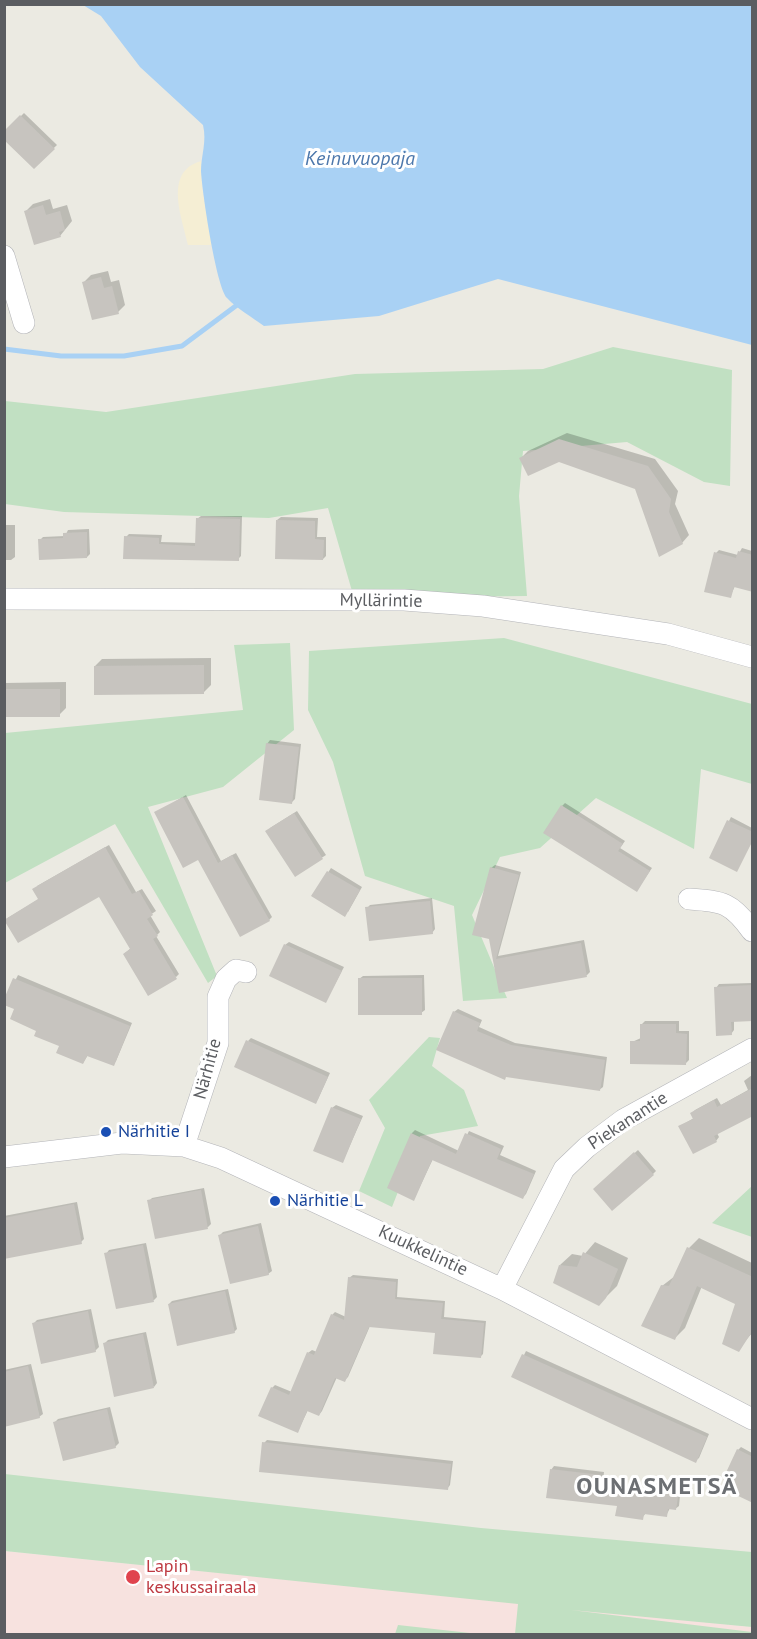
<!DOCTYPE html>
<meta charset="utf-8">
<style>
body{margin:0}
#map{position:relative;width:757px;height:1639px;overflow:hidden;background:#ebeae2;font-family:"PT Sans",sans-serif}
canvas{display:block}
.frame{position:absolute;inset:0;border:6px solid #5b5d61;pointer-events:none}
</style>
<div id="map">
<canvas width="757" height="1639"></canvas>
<div class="frame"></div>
</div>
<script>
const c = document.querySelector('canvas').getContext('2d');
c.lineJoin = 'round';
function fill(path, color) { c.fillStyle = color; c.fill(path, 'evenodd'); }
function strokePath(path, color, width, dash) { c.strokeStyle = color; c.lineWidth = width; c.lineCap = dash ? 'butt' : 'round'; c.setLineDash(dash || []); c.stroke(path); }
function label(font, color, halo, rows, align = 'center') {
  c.font = font + ' "PT Sans",sans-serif'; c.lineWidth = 6; c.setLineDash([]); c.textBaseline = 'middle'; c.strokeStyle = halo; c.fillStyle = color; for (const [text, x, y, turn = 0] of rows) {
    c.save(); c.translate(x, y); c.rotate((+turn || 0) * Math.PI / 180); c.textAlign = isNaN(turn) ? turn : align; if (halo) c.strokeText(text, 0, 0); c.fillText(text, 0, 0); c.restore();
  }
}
const medical = new Path2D(`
 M4,1551L752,1627V1634H5Z`);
const green = new Path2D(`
 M613,347L732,370L730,486L704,482L627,442L523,451L519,496L527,596L354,598L328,508L269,518L64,512L5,504V401L106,412L355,374L543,369Z
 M504,638L752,704V784L701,769L694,849L596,798L540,848L500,857L472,915L507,998L463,1001L454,906L365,876L333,762L308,710L309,651Z
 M290,643L294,730L223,787L148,807L217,976L208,983L115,824L5,883V733L243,710L234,645Z
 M429,1037L440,1038L432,1066L464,1090L478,1126L420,1136L392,1207L359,1191L385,1128L369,1100Z
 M752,1186V1237L712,1223Z
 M5,1474L481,1528L752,1552V1627L571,1610L752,1632V1634H515L518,1604L5,1551Z
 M398,1625L479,1634H395Z`);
const sand = new Path2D(`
 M201,161L202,187L212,245H188C182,217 163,172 201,161Z`);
const water = new Path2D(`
 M83,5H752V345L498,279L379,316L264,326C252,317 237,309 227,298C216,286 202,191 201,171C201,155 207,142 203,125L140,67L101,16Z`);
const shadow = new Path2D(`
 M24,113L57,145L34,167L4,133Z
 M50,199L53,209L67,205L72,221L60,236L26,211L33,204Z
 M108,271L111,282L119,280L125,305L118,312L84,282L91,275Z
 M567,433L655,459L678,491L675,504L689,535L682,543L636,488L559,460L521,458L528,451Z
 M201,516H242L241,556L238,559L125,557L126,537L129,534L162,535L161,542L197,543V519Z
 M281,517L318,518L317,537H326V556L323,559L277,520Z
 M4,525H15V557L11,560H4Z
 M89,529L90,554L87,557L40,540L43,537L65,536L68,530Z
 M742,548L752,551V591L735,586L730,597L716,553L719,550L738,555Z
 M211,658V685L204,692L95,666L102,659Z
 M66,682V708L59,715L4,716V683Z
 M270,740L301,744L295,799L292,802L267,744Z
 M186,795L221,861L236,853L272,917L269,920L199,858L156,813Z
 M565,803L625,841L620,848L652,868L637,890L562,806Z
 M297,811L326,855L295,875L270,828Z
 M731,817L752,828V841L737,870L711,857Z
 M109,845L136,892L142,889L156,911L150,915L160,932L156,936L179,974L176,977L124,954L131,948L99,895L6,919L39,899L37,886Z
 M495,865L521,872L498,956L584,940L590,972L587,975L500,992L490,938L491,868Z
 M331,868L362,887L348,912L313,896Z
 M432,898L435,929L432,933L367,908L370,905Z
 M289,942L344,967L326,1001L285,945Z
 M18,975L132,1023L116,1061L113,1065L88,1055L83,1063L38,1030L16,1009L4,1003Z
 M424,975L425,1010L421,1013L359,979L363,976Z
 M752,983V1020L734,1021V1030L731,1034L716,988L719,984Z
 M458,1009L482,1020L479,1027L515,1043L607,1057L603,1087L599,1090L507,1076L454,1012Z
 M645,1021H679V1031H689V1060L686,1063L632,1042L641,1038V1025Z
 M251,1038L330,1073L318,1099L315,1102L248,1041Z
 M752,1075V1114L717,1133L719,1137L716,1141L680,1126L694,1118L692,1113L695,1110L717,1098L721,1105L748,1090L744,1081Z
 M336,1105L363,1116L343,1161L332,1108Z
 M415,1130L459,1151L469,1131L504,1146L500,1155L536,1171L526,1194L523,1197L433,1159L414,1199L412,1133Z
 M638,1150L656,1171L653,1174L595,1189Z
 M204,1188L211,1224L208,1227L156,1237L149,1201L152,1198Z
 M77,1202L84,1239L81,1242L4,1251V1216Z
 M261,1223L272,1271L268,1274L220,1235L223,1232Z
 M699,1238L752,1263V1333L738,1350L737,1303L702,1286L685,1328L675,1338L662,1286L675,1276L689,1248Z
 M595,1242L628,1258L617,1286L599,1304L560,1265L572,1254L583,1256Z
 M146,1243L157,1297L154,1300L117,1308L106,1254L109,1250Z
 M353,1275L398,1279L397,1297L445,1301L444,1317L486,1321L483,1354L480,1357L437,1332L370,1326L348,1377L345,1380L337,1377L322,1411L319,1415L308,1410L298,1431L272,1388L275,1385L292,1392L308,1353L312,1350L317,1352L332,1315L335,1312L346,1317L349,1278Z
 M228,1289L237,1329L234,1332L169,1304L172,1301Z
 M91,1309L99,1347L95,1351L34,1323L37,1320Z
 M146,1332L157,1383L154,1387L105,1343L108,1340Z
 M526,1351L709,1434L699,1458L695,1461L513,1377Z
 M31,1364L43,1414L39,1417L4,1425V1370Z
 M110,1407L119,1443L115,1447L55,1422L58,1419Z
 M267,1440L453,1461L450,1485L447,1489L264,1443Z
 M741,1447L752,1453V1501L738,1485V1450Z
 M554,1466L604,1472L603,1482L649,1489L653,1482L681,1486L679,1506L675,1509L670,1508L666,1516L646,1513L642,1518L551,1470Z`);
const stream = new Path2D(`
 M4,349L61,356H124L182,346L237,305`);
const building = new Path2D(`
 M20,115L55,149L34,169L4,140V131Z
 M43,205L46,215L60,211L65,230L59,232L61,237L34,245L24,211Z
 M101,277L104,288L112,286L119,314L92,320L82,282Z
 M559,439L648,466L671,499L669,512L683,544L659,557L635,489L559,462L528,476L519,458Z
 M196,518L240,519L239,561L123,559L124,536L159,538V544L195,546Z
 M276,520L315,521V539L324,540L323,560L275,559Z
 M87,532V558L39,560L38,539L63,538V533Z
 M738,551L753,555V592L734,587L731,598L704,592L714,552L736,558Z
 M204,665V694L94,695V666Z
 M4,689H60V717H4Z
 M266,743L299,747L292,804L259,800Z
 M183,797L218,863L232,855L270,921L240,937L198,860L183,868L154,812Z
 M561,805L623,844L618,851L650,871L637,892L543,833Z
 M294,813L323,859L295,877L265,831Z
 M727,820L753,832V840L737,872L709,858Z
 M105,847L132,894L139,891L153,915L147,919L158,936L153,939L177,979L148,996L123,954L130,949L99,897L18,943L4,920L38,899L32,889Z
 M490,867L519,875L496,959L581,943L587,977L499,993L489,939L472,935Z
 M327,871L360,890L345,917L311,896Z
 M430,901L433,934L369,941L365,907Z
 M284,944L342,971L326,1003L269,976Z
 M13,978L130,1026L114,1066L87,1056L83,1064L56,1053L59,1046L34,1036L36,1031L10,1019L14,1009L4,1005V999Z
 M358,978H422V1015H358Z
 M753,985V1021L731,1022L732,1035L716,1036L714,987Z
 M453,1011L480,1023L477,1031L511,1045L605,1060L600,1091L506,1077L505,1080L436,1050Z
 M640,1024H676V1033L687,1034L686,1065L630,1064V1041H640Z
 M246,1040L328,1077L316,1104L234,1067Z
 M753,1088V1116L714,1136L717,1142L693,1154L678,1126L693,1119L690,1113L714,1100L717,1107Z
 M331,1107L361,1119L343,1163L313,1151Z
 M411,1133L456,1154L465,1133L501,1149L497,1159L534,1174L523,1199L432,1160L414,1201L387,1188Z
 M634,1152L654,1175L612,1211L593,1189Z
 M201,1190L208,1229L155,1239L147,1200Z
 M74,1204L82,1244L4,1259V1218Z
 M258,1226L269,1275L230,1284L218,1235Z
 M143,1245L154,1302L116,1309L104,1253Z
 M687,1247L753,1277V1330L739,1352L722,1344L735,1304L697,1286L675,1340L641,1326L661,1285L669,1286Z
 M583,1252L618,1269L606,1298L599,1306L553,1283L559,1265L577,1267Z
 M348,1277L396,1282L395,1299L443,1303L441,1319L484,1323L481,1358L433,1354L435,1333L369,1327L345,1382L335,1378L319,1416L307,1411L298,1433L258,1416L271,1387L289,1395L307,1352L314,1355L331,1314L344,1320Z
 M225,1291L235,1333L177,1346L168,1304Z
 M88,1311L96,1352L41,1364L32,1323Z
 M143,1334L154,1388L114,1397L103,1343Z
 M522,1354L707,1437L696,1463L511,1377Z
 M28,1366L40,1418L4,1427V1372Z
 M107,1409L116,1448L63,1461L53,1422Z
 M262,1442L451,1464L448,1490L259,1472Z
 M737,1449L753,1457V1503L732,1493L736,1485L723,1479Z
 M550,1469L601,1475L600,1485L647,1492L648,1485L679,1489L676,1510L668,1509L667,1517L644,1514L643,1520L615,1516L617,1506L546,1498Z`);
const street = new Path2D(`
 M4,256L24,323
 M4,599L404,600L483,606L668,634L752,657
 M689,899C723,901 732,903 752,931
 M184,1146L218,1043V997L226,979L236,970L246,972
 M4,1157L122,1143L184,1146L221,1158L502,1289L752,1419
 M502,1289L564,1169L587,1147L623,1120L752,1049`);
const markers = [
 [106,1132,6,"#1a4fb4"],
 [275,1201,6,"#1a4fb4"],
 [133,1577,8,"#e0444e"]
];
const streetNames = [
 ["Myllärintie",381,601,1],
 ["Närhitie",208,1069,-75],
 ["Piekanantie",628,1121,-33],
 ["Kuukkelintie",423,1251,25]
];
const transitNames = [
 ["Närhitie I",118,1132],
 ["Närhitie L",287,1201]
];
const healthNames = [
 ["Lapin",146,1567],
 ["keskussairaala",146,1588]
];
const waterNames = [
 ["Keinuvuopaja",360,159]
];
const districtNames = [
 ["OUNASMETSÄ",657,1487]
];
fill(medical, '#f7e2df');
fill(green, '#c1e0c2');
fill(sand, '#f5eed4');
fill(water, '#a9d1f4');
fill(shadow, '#0003');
strokePath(stream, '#a9d1f4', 5);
fill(building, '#c7c4bf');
strokePath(street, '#b3b4b8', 22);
strokePath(street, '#fff', 21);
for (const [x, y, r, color] of markers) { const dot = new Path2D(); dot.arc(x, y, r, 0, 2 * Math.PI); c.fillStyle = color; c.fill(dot); strokePath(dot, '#fff', 2); }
label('18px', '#5b5d61', '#fff', streetNames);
label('18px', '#164399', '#fff', transitNames, 'left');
label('18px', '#be3a42', '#fff', healthNames, 'left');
label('italic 20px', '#4d78ac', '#fff', waterNames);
c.letterSpacing = '1.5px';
label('bold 24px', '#6c6f73', '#fff', districtNames);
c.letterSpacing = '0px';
</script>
